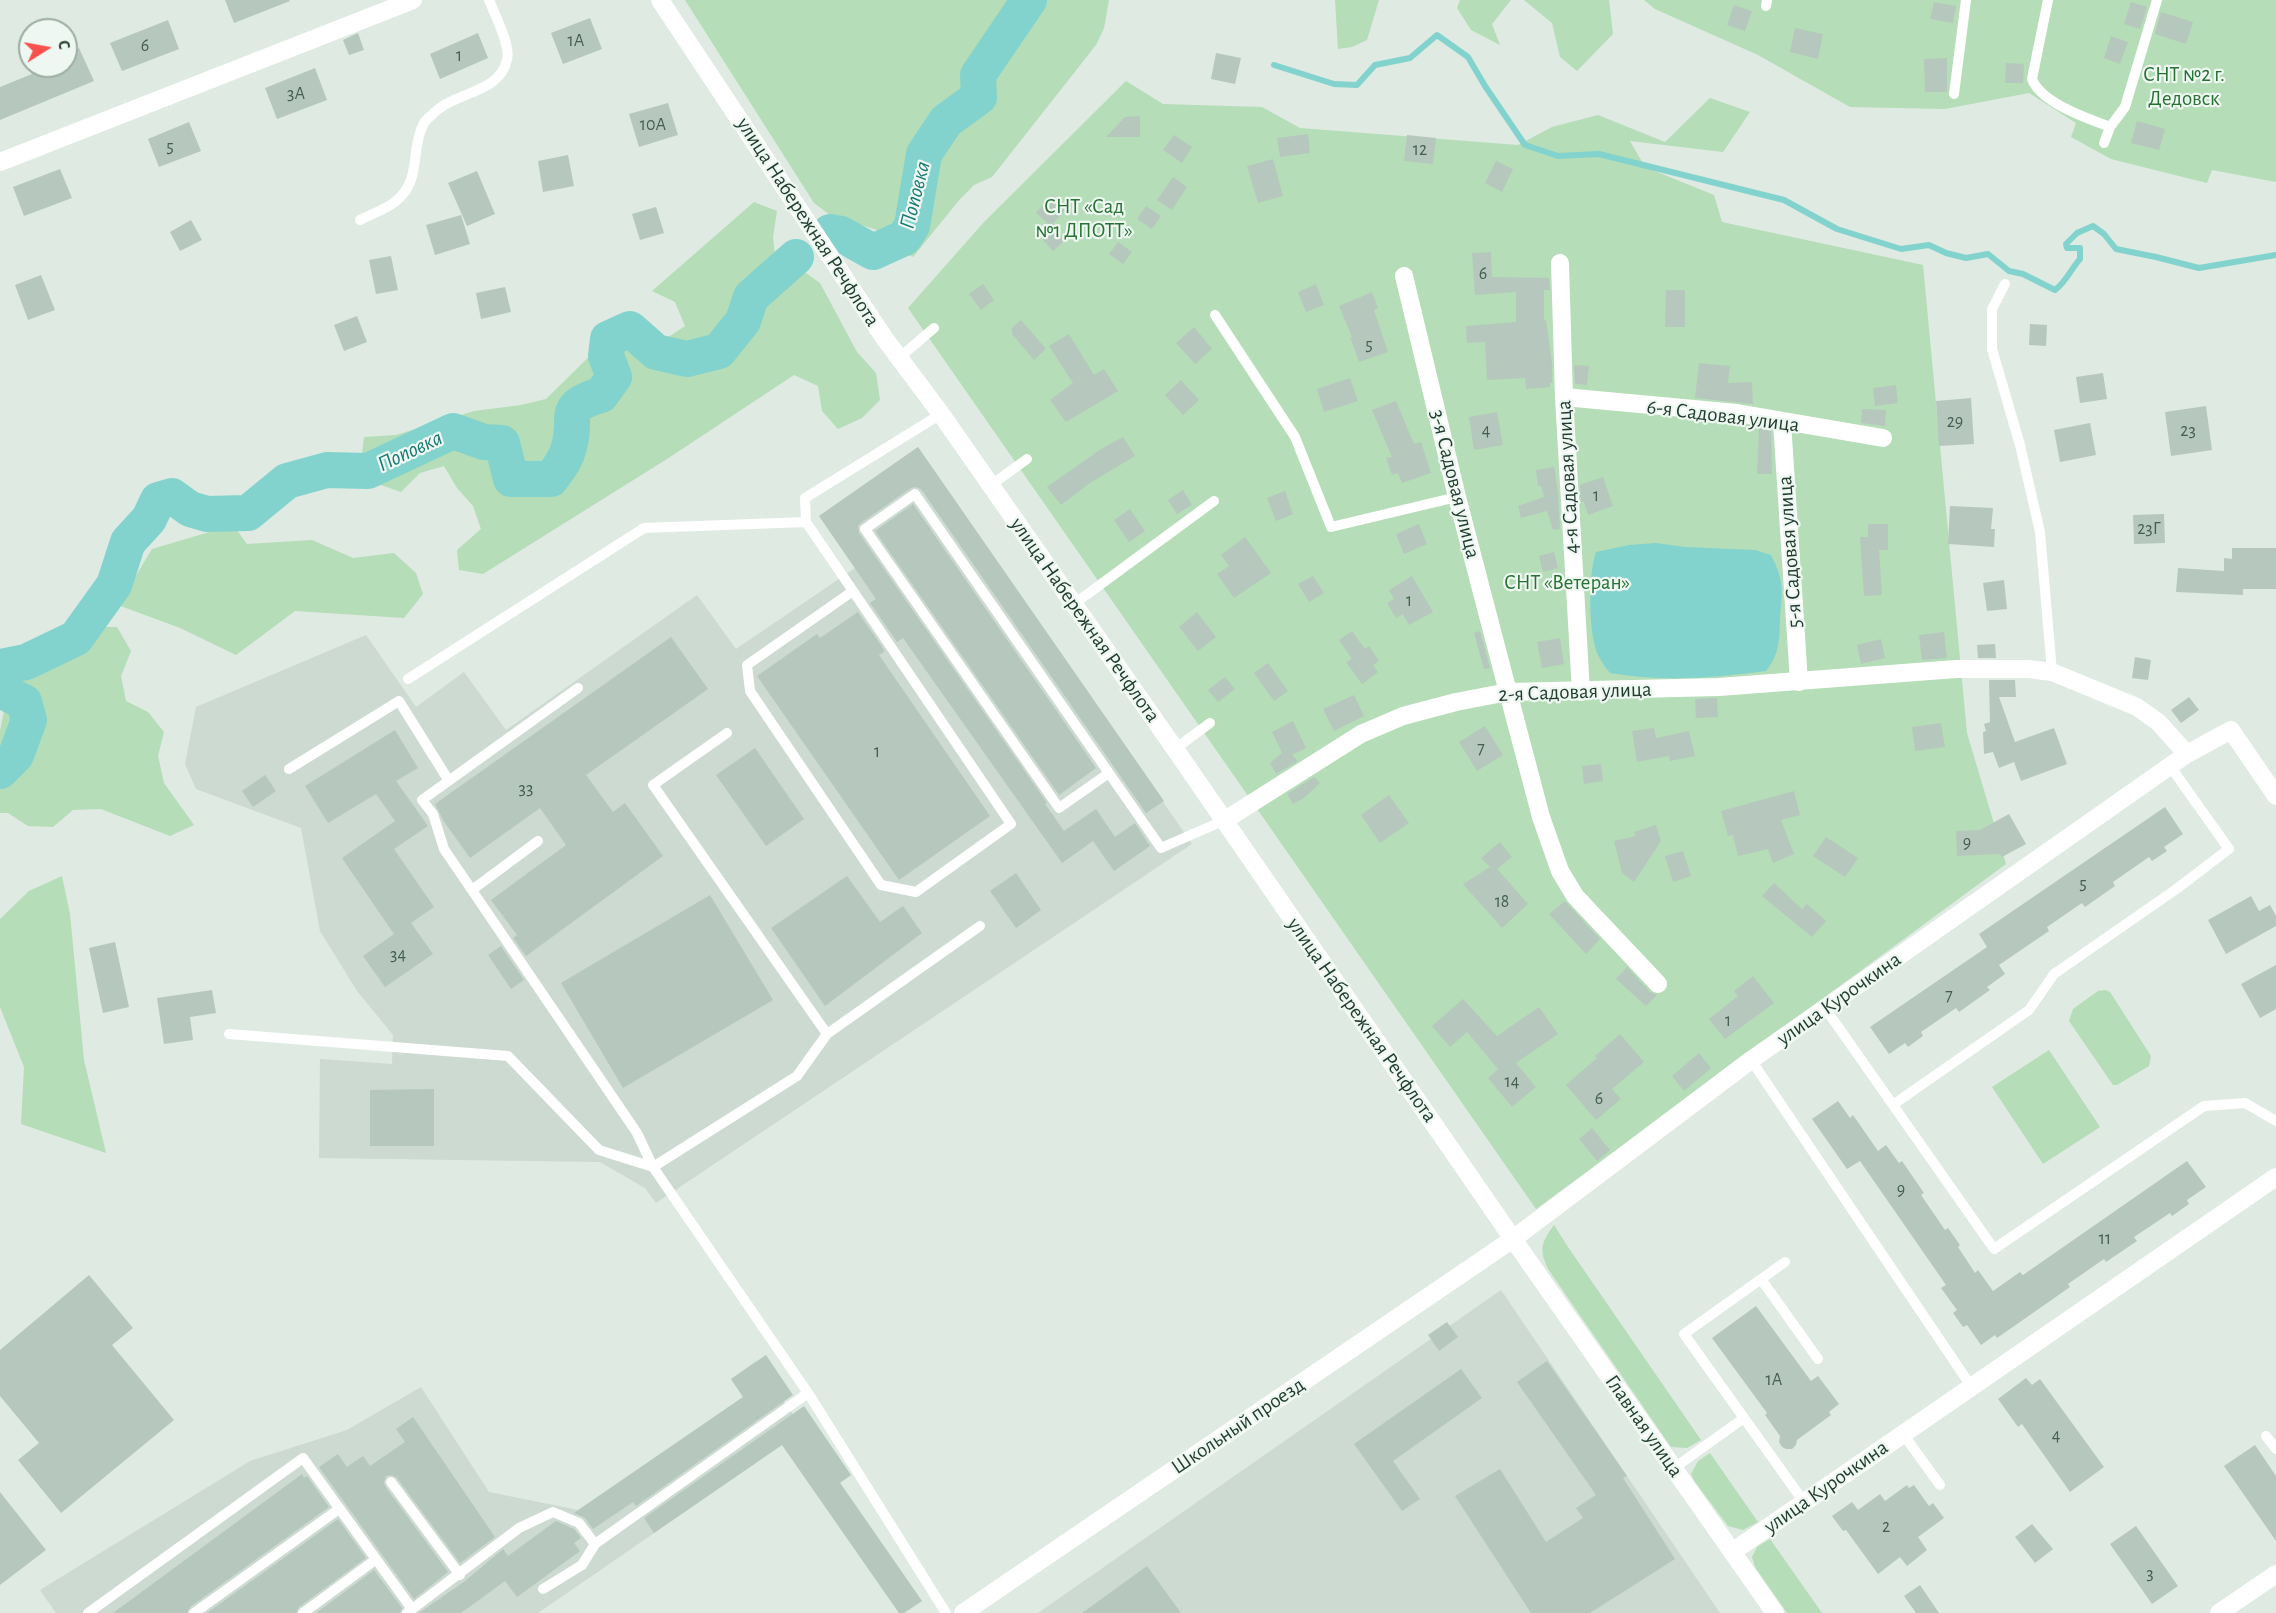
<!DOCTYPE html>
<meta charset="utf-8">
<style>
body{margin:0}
#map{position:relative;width:2276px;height:1613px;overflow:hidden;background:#deeae2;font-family:"Alegreya Sans",sans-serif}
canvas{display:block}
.north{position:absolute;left:18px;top:18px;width:60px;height:60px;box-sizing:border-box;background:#eef7f1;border:2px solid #9baca3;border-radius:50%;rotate:79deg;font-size:16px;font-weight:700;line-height:24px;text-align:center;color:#1f3b2d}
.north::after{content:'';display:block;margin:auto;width:21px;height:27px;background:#f9514d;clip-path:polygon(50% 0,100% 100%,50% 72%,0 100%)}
</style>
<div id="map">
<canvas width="2276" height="1613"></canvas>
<div class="north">С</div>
</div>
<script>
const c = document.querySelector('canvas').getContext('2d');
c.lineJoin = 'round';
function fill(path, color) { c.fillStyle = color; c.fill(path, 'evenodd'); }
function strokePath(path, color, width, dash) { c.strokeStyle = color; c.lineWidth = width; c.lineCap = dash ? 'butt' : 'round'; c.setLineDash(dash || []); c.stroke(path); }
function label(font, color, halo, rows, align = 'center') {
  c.font = font + ' "Alegreya Sans",sans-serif'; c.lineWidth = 4.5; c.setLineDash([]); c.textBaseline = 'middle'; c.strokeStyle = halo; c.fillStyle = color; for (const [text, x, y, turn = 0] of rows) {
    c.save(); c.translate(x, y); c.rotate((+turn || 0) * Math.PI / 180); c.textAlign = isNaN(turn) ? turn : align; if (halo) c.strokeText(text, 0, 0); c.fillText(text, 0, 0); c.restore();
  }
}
const built = new Path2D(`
 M918,447L1192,844L656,1203L645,1188L600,1162L319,1158L320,1059L392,1064L393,1035L357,991L320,931L301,828L196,789L185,764L196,707L366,635L416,707L464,672L506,730L697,595L736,649L855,568L819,516Z
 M1501,1290L1720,1613H1038Z
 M756,1361L922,1601L904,1613H899L782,1445L538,1613H56L40,1590L250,1461L347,1430L421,1387L489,1492L578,1510L743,1397L731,1379Z`);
const green = new Path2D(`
 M685,0H1109L1104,28L1096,45L992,177L974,185L960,199L913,257L896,248L883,232L830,215L814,203Z
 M1335,0H1379L1367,40L1352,47L1338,49Z
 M1460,0H1511L1492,24L1500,45L1471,30L1457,8Z
 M1524,0H1609L1613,34L1577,71L1560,57L1552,23Z
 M1644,0H2276V182L2212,170L2207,183L2111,159L2071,137L2076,123L2029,93L1945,109L1850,107L1758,55L1655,9Z
 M1126,81L1163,104L1262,107L1300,128L1518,145L1552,127L1598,115L1665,142L1710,98L1750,112L1723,152L1630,141L1645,167L1714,195L1722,222L1923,265L1967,733L2006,864L1536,1209L908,308L984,222Z
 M754,202L777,211L773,237L776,264L800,269L820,283L857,352L876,373L880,400L862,418L838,429L822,411L818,386L794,375L667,459L483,574L459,570L457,550L481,529L473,506L457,488L444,466L420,473L401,492L378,484L361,462L364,437L396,435L474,411L521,405L546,399L603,343L639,338L664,340L685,326L675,302L652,291Z
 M233,525L247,544L312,540L353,558L394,553L416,573L423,594L404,618L295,611L236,655L180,628L118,605L152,549Z
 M92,627H117L131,651L121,676L126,701L148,712L164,732L158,756L164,783L194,825L170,836L101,809L73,810L53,827L28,826L8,813H0V731L13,665L42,639Z
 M62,876L70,914L84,1060L106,1153L21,1124L24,1067L0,1007V919L29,891Z
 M2105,990L2110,992L2151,1056L2149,1066L2117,1085H2113L2069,1021L2073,1009L2098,991Z
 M2049,1050L2100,1127L2043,1164L1992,1087Z
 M1554,1225L1568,1247L1701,1440L1687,1448L1671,1447L1548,1269C1539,1249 1541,1243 1554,1225Z
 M1710,1453L1758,1522L1743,1530L1728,1526L1695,1482L1691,1474L1698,1461Z
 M1770,1539L1822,1613H1787L1755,1567L1752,1557L1757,1547Z`);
const water = new Path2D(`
 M1656,543L1685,547L1755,550L1771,555C1785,583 1782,590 1780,619C1779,641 1780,653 1766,671C1715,678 1661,682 1610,673C1606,668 1602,663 1599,657C1588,637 1588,574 1596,552L1629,545Z`);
const stream = new Path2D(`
 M1274,65L1334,84L1357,85L1375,65L1410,58L1437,35L1468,57L1485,86L1525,145L1558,156L1599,154L1784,200L1837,229L1901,249L1929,245L1946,253L1966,258L1988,254L2009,271L2023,274L2055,290C2066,282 2071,269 2080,259V248H2067L2066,244L2077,233L2093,226L2104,234L2116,249L2156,257L2199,268L2276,255`);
const river = new Path2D(`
 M830,232L841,234L873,252L904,238L912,226L924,154L946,121L979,97L978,75L1029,0
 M0,667L26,662L76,638L114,585L128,542L149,519L158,500L172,496L190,509L207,514L248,513L287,481L327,470L368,471L453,431L484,442L502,443L511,479H551C558,469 566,460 569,447C578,416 559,407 601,395L614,377L606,356L608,339L630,329L656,352L687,359L719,351L743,321L751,297L796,257
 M0,690L24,702L29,720L16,755L0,771`);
const building = new Path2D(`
 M225,0H289L290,1L234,23Z
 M1934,2L1956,6L1953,23L1930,19Z
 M2131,2L2147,7L2140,29L2124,24Z
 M1734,5L1752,11L1745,31L1727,25Z
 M2161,12L2193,22L2186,44L2155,34Z
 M590,18L602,49L563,64L551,33Z
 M168,20L179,49L122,71L110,43Z
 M1795,28L1823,34L1818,59L1790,52Z
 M358,33L364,50L349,55L343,40Z
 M478,33L488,58L440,79L430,54Z
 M2111,36L2128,42L2120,64L2104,58Z
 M79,48L94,81L0,120V87L32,74L29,66H66V54Z
 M1216,53L1241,58L1235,84L1211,79Z
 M1947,58V92H1925L1924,59Z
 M2006,63L2024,64L2023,83H2005Z
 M315,68L327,100L277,119L265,88Z
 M668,103L678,135L639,147L629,114Z
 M1140,116V137H1106L1125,117Z
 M2137,121L2165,129L2159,150L2131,143Z
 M189,122L201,151L159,167L148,139Z
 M1308,134L1310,153L1280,157L1277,138Z
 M1174,135L1192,147L1182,163L1163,150Z
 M1407,135L1436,138L1433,164L1404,161Z
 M568,155L574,186L543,192L538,161Z
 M1273,159L1283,196L1258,203L1247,166Z
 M1496,161L1513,169L1502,192L1485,183Z
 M60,169L72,198L24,216L13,187Z
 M477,171L495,214L467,226L448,183Z
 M1173,177L1187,187L1172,210L1157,200Z
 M1052,195L1068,207L1051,226L1036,213Z
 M1146,206L1161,216L1152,229L1137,219Z
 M656,207L664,233L640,240L632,214Z
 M461,215L470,244L435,255L426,225Z
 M191,220L202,240L180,251L170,232Z
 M1053,229L1064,241L1053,251L1042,239Z
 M1118,242L1132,252L1123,264L1109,254Z
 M1491,252L1492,277L1549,278L1550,290H1544V320H1546L1552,364V383H1550V387L1526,389L1525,378L1487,380L1485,342L1467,343L1466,326L1516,322V292L1475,295L1472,253Z
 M391,256L398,290L376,294L369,260Z
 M41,275L55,310L28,320L15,285Z
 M983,284L994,300L981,310L969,294Z
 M1316,284L1324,305L1306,312L1298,292Z
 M505,287L511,312L481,319L476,293Z
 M1666,290H1685V327H1665Z
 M1372,292L1378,308L1374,310L1388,352L1359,362L1350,337H1352L1339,306Z
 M357,316L367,342L344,351L334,325Z
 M1021,320L1046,349L1034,360L1012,334V328Z
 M2030,324L2047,325L2046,346L2029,345Z
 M1194,327L1212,349L1195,364L1176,343Z
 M1069,334L1094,375L1104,369L1118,391L1066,422L1050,400L1073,383L1049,346Z
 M1699,363L1730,366L1728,383L1752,382L1753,404L1695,398Z
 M1574,365L1589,366L1587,385L1575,384Z
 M2103,373L2107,399L2080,403L2076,377Z
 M1350,378L1358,401L1324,412L1317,389Z
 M1181,380L1199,400L1183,415L1165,395Z
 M1896,385L1898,403L1875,406L1873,388Z
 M1971,398L1974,444L1939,446L1936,401Z
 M1396,401L1414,444L1421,442L1431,473L1402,483L1398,473L1392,475L1386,458L1392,457L1372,410Z
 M2206,406L2212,450L2171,456L2165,412Z
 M1862,409L1886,410L1885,426L1861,423Z
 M1497,412L1503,445L1474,450L1469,417Z
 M2090,423L2096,455L2060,462L2054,430Z
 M1759,428L1771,430L1772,474H1757Z
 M1123,437L1135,456L1090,483L1061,505L1047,487L1101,449Z
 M918,447L1164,801L1146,813L921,489L915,487L911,488L861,523L858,526L859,533L1047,803L1045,804L1064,831L1096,809L1115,837L1135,823L1150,846L1114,871L1093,841L1062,863L903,638L897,642L870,603L876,599L819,516Z
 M1554,467L1558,492L1560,529L1553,530L1547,511L1521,518L1518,506L1544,497L1541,486H1538L1536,470Z
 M1603,477L1613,506L1588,515L1584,502H1581L1580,485Z
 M1183,490L1192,505L1177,514L1168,500Z
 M1285,491L1293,514L1276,521L1267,498Z
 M913,504L1096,768L1059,795L875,531Z
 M1950,506L1993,508L1991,529H1995L1994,547L1948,544Z
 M1130,509L1145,531L1129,542L1114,520Z
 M2164,514L2165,543L2134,544L2133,515Z
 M1419,524L1427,544L1404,554L1396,534Z
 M1868,524H1888V550H1879L1882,595L1864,596L1860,537H1868Z
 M1245,537L1271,573L1234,598L1217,574L1229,566L1221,555Z
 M2232,548H2276V589H2243V595L2176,592L2178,568L2224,571V558L2232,559Z
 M1554,552L1558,568L1543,572L1539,556Z
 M1313,576L1324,593L1309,602L1298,584Z
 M1412,576L1433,612L1409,625L1403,614L1396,618L1387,603L1394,599L1389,590Z
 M2004,580L2007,609L1987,611L1983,583Z
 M858,612L885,651L879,655L990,816L899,880L757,676L817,634L820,638Z
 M1197,612L1216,637L1198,651L1179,627Z
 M1352,631L1365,649L1369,646L1379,661L1373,665L1378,672L1362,684L1346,662L1352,659L1339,640Z
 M1480,631L1490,668L1484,669L1474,633Z
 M1944,632L1947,658L1922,660L1919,635Z
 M671,637L708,689L586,775L613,812L625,803L663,856L526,956L513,938L517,935L491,900L566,845L540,808L470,858L443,820L435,804Z
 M1560,638L1564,664L1542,668L1537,642Z
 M1881,639L1885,658L1861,664L1857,645Z
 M1995,644L1996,658H1978L1977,645Z
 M2135,657L2151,660L2148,680L2132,678Z
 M1268,663L1288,691L1274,701L1254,673Z
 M1225,677L1235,689L1218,702L1208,690Z
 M1989,680H2015L2016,697H1999L2015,742L2054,728L2067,764L2021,781L2014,762L1999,768L1993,752L1984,754L1983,732L1986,731L1984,724L1990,722Z
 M1354,695L1364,716L1334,731L1323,709Z
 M2189,697L2199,710L2181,723L2171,710Z
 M1717,698L1718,717L1696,718L1695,699Z
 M1293,721L1306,748L1292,755L1298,761L1276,774L1270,763L1282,753L1272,732Z
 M1941,723L1945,747L1915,751L1912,727Z
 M1485,726L1503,755L1477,771L1459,742Z
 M1654,728L1656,738L1689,731L1695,756L1670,761L1669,756L1637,762L1632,731Z
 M395,730L418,768L396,781L428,826L394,849L434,907L411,923L433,954L385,987L363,956L394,934L342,858L395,821L376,794L328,823L305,786Z
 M755,748L804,819L766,846L716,775Z
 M1601,764L1603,781L1584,784L1582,766Z
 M265,775L276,791L253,807L242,791Z
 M1314,777L1320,783L1304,798L1293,804L1287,794Z
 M1794,791L1800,815L1781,820L1794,854L1773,863L1768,849L1738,856L1733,835L1728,836L1721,811Z
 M1389,795L1409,823L1380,843L1361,815Z
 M2165,807L2183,834L2164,847L2167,851L2152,861L2149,857L2113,882L2115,886L2085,907L2082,903L2047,927L2049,931L1999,965L2005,974L1987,987L1990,990L1959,1012L1956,1008L1921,1032L1923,1036L1908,1047L1905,1043L1889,1054L1870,1027L1987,947L1979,934Z
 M2009,814L2026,844L2002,857L2000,854L1957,856L1956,831L1980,830Z
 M1656,825L1661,841L1634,882L1622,873L1614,841L1636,836L1634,832Z
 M1826,837L1858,858L1845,877L1813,856Z
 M1500,842L1512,857L1497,869L1528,904L1502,928L1463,884L1490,867L1481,858Z
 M1683,851L1691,876L1673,882L1665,856Z
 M1016,873L1041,910L1016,928L990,891Z
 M847,876L880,922L903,906L922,933L825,1006L771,928Z
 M1774,883L1802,909L1807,904L1826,921L1812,937L1762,896Z
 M710,895L773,1000L623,1088L561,983Z
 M2251,896L2259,911L2270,905L2276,916V926L2226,954L2208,920Z
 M1565,901L1600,939L1586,954L1549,914Z
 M115,942L129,1007L103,1013L89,948Z
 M501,946L524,980L511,989L488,955Z
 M2276,965V1009L2260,1018L2241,984Z
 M1627,967L1650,992L1657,995L1646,1006L1616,979Z
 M1753,976L1774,1003L1725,1039L1709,1019L1738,996L1734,991Z
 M212,990L216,1013L190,1017L193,1040L164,1044L157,998Z
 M1463,999L1497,1036L1539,1007L1558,1034L1516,1063L1536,1087L1512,1107L1488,1078L1498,1069L1467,1032L1450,1047L1432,1026Z
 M1620,1034L1644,1062L1612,1089L1621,1099L1596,1120L1566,1085L1597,1058L1595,1056Z
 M1699,1053L1711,1068L1684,1091L1672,1076Z
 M434,1089V1146H370V1090Z
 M1838,1101L1850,1118L1853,1115L1878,1151L1886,1145L1899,1163L1902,1161L1924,1193L1921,1195L1945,1230L1948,1228L1960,1245L1958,1247L1975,1273L1978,1270L1993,1291L2020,1272L2023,1275L2187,1161L2206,1187L2187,1200L2189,1204L2172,1216L2170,1213L2134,1237L2137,1241L2106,1262L2104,1259L2068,1284L2070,1287L2020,1322L1997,1338L1995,1335L1981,1345L1967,1325L1963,1327L1953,1313L1957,1310L1941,1288L1946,1285L1860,1161L1847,1169L1812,1119Z
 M1592,1128L1610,1150L1597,1161L1579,1139Z
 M89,1275L133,1328L112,1345L174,1420L61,1513L18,1460L39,1443L0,1396V1350Z
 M1756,1306L1811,1381L1818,1376L1839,1404L1829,1412L1831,1415L1797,1440L1796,1445L1792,1449H1786L1782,1447L1779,1442L1780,1436L1765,1415L1767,1413L1712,1338Z
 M1447,1322L1458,1337L1439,1351L1428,1335Z
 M766,1355L793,1395L636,1506L633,1502L593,1529L585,1518L574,1513L743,1397L731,1379Z
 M1547,1361L1627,1476L1623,1478L1675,1559L1590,1613H1531L1455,1496L1500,1469L1546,1542L1583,1518L1576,1508L1596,1495L1517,1382Z
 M1461,1369L1482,1398L1393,1461L1420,1499L1402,1511L1354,1444Z
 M2026,1378L2032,1385L2040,1379L2104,1467L2070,1492L2022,1424L2018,1427L1998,1399Z
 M804,1406L851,1475L840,1483L922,1601L904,1613H899L782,1445L654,1533L644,1518Z
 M413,1417L495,1537L460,1563L397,1478L391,1475L386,1476L384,1482L385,1486L448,1572L414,1599L319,1467L338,1454L347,1467L363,1456L370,1466L405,1442L396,1429Z
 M2255,1445L2276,1476V1541L2224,1466Z
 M302,1474L304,1478L307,1476L329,1507L190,1607L187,1613H113Z
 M1907,1485L1909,1488L1914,1485L1929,1506L1933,1503L1944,1518L1918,1537L1927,1550L1907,1566L1900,1557L1878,1574L1846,1530L1843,1531L1832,1516L1852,1502L1858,1510L1880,1494L1885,1501Z
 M0,1492L46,1550L0,1585Z
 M338,1519L366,1558L299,1607L296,1613H207Z
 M556,1521L574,1529L581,1538L574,1543L580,1551L517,1597L505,1581L461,1613H419L465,1581L503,1549L508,1556Z
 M2032,1524L2053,1549L2035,1563L2015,1537Z
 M2136,1526L2178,1586L2152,1604L2110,1544Z
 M1147,1566L1181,1613H1082Z
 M374,1570L402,1608L400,1613H316Z
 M1920,1585L1939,1613H1916L1904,1596Z`);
const service = new Path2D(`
 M2048,0L2032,79C2041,103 2087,118 2110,127
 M1766,6L1767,0
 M1954,94L1966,0
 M2104,143L2110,127L2125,107L2157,0
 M360,220C371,214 387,209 396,201C422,180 410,151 423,125C425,120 431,116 435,112C455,92 500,93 507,60C511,46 495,15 489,0
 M2005,284L1992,309V349L2020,445L2040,532L2052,672
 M1215,315L1295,437L1331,527L1457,497
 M899,358L934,328
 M991,485L1027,459
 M853,591L1011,824L916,892L881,885L750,691L747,665L853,591L806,522L805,498L941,414
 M1074,604L1214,501
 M408,679L644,528L806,522
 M578,688L422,800L433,814L444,849L637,1133L653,1167L797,1076L827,1034L980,926
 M727,733L653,785L827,1034
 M1175,749L1210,723
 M289,769L399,701L449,781
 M1109,773L1059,808L865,529L915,494L1161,848L1225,820
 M472,890L538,841
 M1825,1008L1994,1249L2204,1106L2245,1103L2276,1121
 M229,1034L508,1056L599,1150L653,1167L808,1393L595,1544
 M1751,1060L1971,1386
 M1894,1104L2029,1010L2054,974L2175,890L2229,849L2170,766
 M1785,1262L1684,1334L1804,1502
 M1761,1279L1818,1359
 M808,1393L946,1613
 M1903,1434L1940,1485
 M2266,1436L2276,1449
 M1674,1468L1744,1418
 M391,1482L460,1575
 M88,1613L303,1458L412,1609
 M194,1613L339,1509
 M303,1613L375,1560
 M407,1613L519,1528L553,1512L579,1523L595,1544L582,1565L543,1589`);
const minor = new Path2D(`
 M660,0L885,339L941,414L1175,749L1513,1239L1751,1060L2187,754L2231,730L2276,796
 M0,162L413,0
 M1560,263L1564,397L1581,692
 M1404,276L1457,497L1508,692L1541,817L1560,871L1575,896L1658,984
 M1564,397L1737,413L1883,438
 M1782,422L1799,682
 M1225,820L1361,734L1403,716L1456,702L1508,692L1719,687L1956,669H2028L2052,672L2137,707L2158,722L2187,754
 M1732,1552L2276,1177
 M2219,1613L2276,1574`);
const tertiary = new Path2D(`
 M963,1613L1513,1239L1775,1613`);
const numberNames = [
 ["1А",576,41],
 ["6",145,46],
 ["1",459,56],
 ["3А",296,94],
 ["10А",653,125],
 ["5",170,147],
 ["12",1420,150],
 ["6",1483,274],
 ["5",1369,345],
 ["29",1955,422],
 ["4",1486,431],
 ["23",2188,431],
 ["1",1596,496],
 ["23Г",2149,529],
 ["1",1409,601],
 ["7",1481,749],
 ["1",877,752],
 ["33",526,789],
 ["9",1967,843],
 ["5",2083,884],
 ["18",1502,902],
 ["34",398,955],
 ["7",1949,996],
 ["1",1728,1021],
 ["14",1512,1082],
 ["6",1599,1099],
 ["9",1901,1190],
 ["11",2105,1239],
 ["1А",1774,1380],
 ["4",2056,1436],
 ["2",1886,1527],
 ["3",2150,1574]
];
const parkNames = [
 ["СНТ №2 г.",2184,75],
 ["Дедовск",2184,99],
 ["СНТ «Сад",1084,207],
 ["№1 ДПОТТ»",1084,231],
 ["СНТ «Ветеран»",1567,583]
];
const streetNames = [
 ["улица Набережная Речфлота",808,222,57],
 ["6-я Садовая улица",1723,416,7],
 ["4-я Садовая улица",1568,477,-93],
 ["3-я Садовая улица",1455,484,76],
 ["5-я Садовая улица",1790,552,-94],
 ["улица Набережная Речфлота",1085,620,55],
 ["2-я Садовая улица",1575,692,-2],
 ["улица Курочкина",1839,999,-35],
 ["улица Набережная Речфлота",1362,1020,55],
 ["Школьный проезд",1238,1426,-34],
 ["Главная улица",1644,1426,55],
 ["улица Курочкина",1826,1487,-35]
];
const waterNames = [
 ["Поповка",915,195,-76],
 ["Поповка",410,451,-25]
];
fill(built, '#ccdad1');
fill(green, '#b5ddb7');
fill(water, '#82d3cd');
strokePath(stream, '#82d3cd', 6);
strokePath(river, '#82d3cd', 36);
fill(building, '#b6c8bd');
strokePath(service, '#fff', 10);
strokePath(minor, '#fff', 18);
strokePath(tertiary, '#fff', 18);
label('18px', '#455e51', null, numberNames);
label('21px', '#277333', '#eef7f1', parkNames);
label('21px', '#1f3b2d', '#eef7f1', streetNames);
label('italic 22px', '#167973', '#eef7f1', waterNames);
</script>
